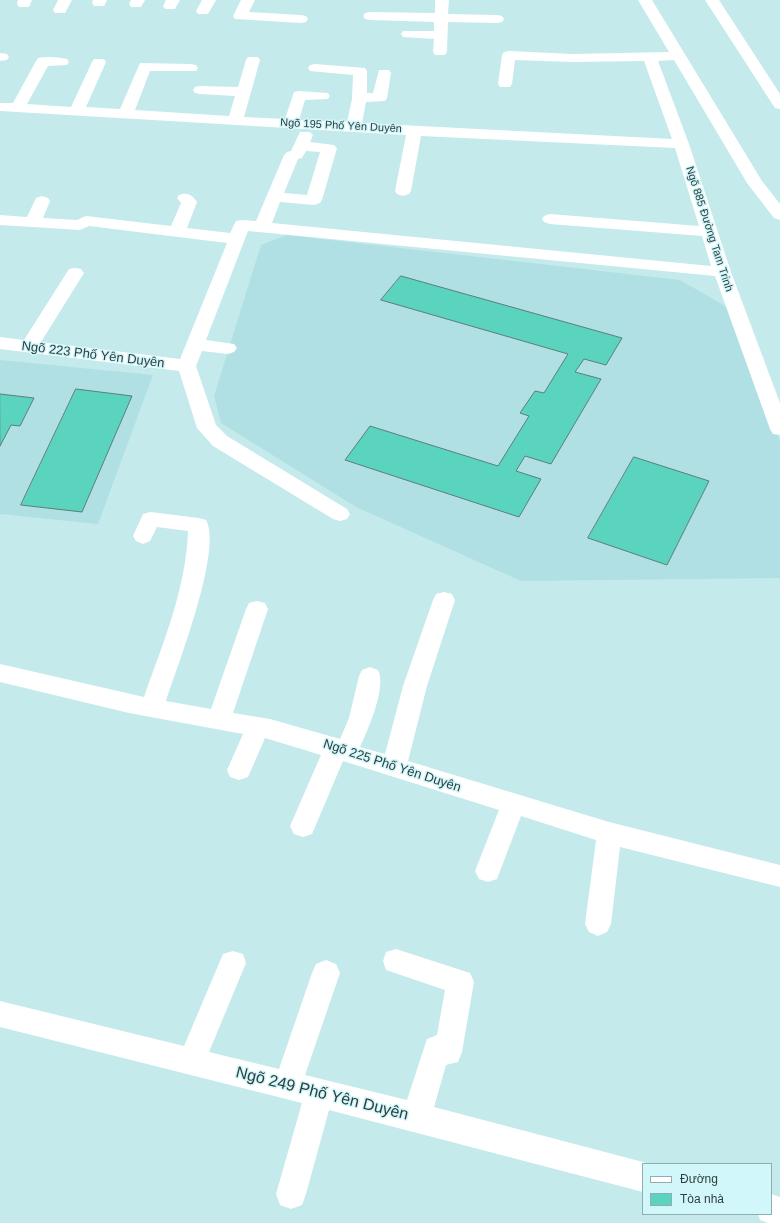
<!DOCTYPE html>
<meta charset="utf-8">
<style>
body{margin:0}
#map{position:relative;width:780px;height:1223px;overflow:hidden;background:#c4eaec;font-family:Arial,sans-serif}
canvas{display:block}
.legend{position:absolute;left:642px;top:1163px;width:130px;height:52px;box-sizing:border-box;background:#d1f7fa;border:1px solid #90adaf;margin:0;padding:5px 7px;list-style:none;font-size:12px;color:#2f3e3f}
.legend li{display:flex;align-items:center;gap:8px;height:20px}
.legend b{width:20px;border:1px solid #90adaf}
</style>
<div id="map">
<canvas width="780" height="1223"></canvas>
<ul class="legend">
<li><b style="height:5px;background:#fff"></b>Đường</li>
<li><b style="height:11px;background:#5ad3bf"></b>Tòa nhà</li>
</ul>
</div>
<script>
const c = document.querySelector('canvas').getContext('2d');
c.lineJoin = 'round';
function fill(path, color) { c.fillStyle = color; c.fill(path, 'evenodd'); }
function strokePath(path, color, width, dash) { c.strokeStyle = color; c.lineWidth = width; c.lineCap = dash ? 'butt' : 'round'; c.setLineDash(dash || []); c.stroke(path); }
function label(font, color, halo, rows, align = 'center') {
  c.font = font + ' Arial,sans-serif'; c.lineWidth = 3; c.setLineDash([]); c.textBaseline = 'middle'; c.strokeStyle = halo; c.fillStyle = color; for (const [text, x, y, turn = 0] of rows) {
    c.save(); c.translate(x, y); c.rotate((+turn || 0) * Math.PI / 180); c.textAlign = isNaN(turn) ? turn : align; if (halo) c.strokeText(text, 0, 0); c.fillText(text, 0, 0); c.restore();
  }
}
const built = new Path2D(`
 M287,235L680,280L727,307L780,441V578L521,581L356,507L221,423L214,396L261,245Z
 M0,360L153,375L98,524L0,514Z`);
const building = new Path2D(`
 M401,276L622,338L606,365L584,359L575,372L601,379L551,464L525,456L516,471L541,479L519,517L345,460L370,426L498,466L529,416L520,413L535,391L544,393L568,354L381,300Z
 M76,389L132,396L82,512L21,505Z
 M0,394L34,398L20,426L11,425L0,446Z
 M634,457L709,481L667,565L588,538Z`);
const minor = new Path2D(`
 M18,0H32L29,7H19L17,4Z
 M58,0H72L65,13H55L53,10Z
 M93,0H107L104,6H94L92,3Z
 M131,0H145L141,7H131L129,4Z
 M166,0H180L175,9H165L163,6Z
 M202,0H216L208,14H198L196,11Z
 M241,0H255L249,12L301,15L306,16L308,19L306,22L301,23L235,19L233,16Z
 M435,0H449L448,14L497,15L502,16L504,19L502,22L497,23L448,22L447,52L445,55H435L433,52L434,39L403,37L401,34L403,31H434V22L370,20L365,19L363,16L365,13L370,12L435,13Z
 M638,0H652L762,181L780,204V220L774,218L747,183L674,60L658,61L689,144L731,272L780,403V435L773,434L770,429L715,276L248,231L206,340L234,344L237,348L234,352L228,354L202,351L196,366L216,425L227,436L347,509L350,514L347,519L340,521L333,519L213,446L197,428L179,371L0,349V337L24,340L69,269L75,268L81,269L84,273L41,342L180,359L227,243L89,226L80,230L0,225V215L27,217L36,198L42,196L48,198L50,201L43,218L77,220L86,216L171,226L181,203L177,198L179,195C188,192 192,195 197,202L187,228L230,233L236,221L242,220L256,221L284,155L287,152L291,151L300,132H310L313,135L310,142L334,145L337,148L322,200L320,203L314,205L280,202L272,223L711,266L702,236L550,224L544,222L542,219L544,216L550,214L699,226L675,148L421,136L411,191L409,194L403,196L397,194L395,191L406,135L0,111V103H13L36,61L38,58C47,56 58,57 67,59L69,62L67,65L48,66L27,104L71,107L92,62L94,59H104L106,62L86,107L120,109L140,63L191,64L196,65L198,68L196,71H150L135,110L229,116L235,96L200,94L195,93L193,90L195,87L200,86L238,87L246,60L248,57H258L260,60L244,117L285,119L294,92L299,91L328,93L330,96L328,99L305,100L299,120L347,122L352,99L353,75L310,71L308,68L310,65L315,64L365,68L367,71V93H373L379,70H389L391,73L387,98L385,101L366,102L362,123L672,139L644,61L573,62L515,60L512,84L510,87H500L498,84L502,55L504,52L509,51L573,54L669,52ZM306,151L320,152L307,195L284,193L298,159L302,158Z
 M705,0H719L780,94V109L775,108L773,105Z
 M0,53L7,54L9,57L7,60L0,61Z
 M150,512L199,518L206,520C223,549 177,667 166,701L211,709L246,609L249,603L257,601L265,603L268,609L233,713L270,719L340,739L349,718L359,676L362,670L370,667L378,670C387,686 368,730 360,747L385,754L403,686L433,600L436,594L444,592L452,594L455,600L427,686L408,761L609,822L780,865V887L620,847L611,924L607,932L598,936L589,932L585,924L596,840L521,816L497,879L488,882L479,879L475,871L499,810L343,761L312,834L303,837L294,834L290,826L321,755L265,738L248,777L239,780L230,777L227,770L243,734L129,713L0,682V664L144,697C163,643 186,589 188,531L157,527L150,541L143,544L136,541L133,536L143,514Z
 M396,949L470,973L474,982L462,1052L458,1062L446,1065L434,1107L643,1162L648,1164H643V1192L329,1110L306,1194L302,1205L291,1209L280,1205L276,1194L302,1103L0,1027V1001L184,1046L223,954L233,951L243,954L246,963L209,1052L279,1069L312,973L316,964L326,960L336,964L340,973L305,1075L407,1100L427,1039L437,1035L445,990L386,970L383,961L386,952Z
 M771,1194L780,1197V1223H768L760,1220L758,1214H771Z`);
const farStreetnames = [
 ["Ngõ 195 Phố Yên Duyên",341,126,3],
 ["Ngõ 885 Đường Tam Trinh",709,229,72]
];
const streetNames = [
 ["Ngõ 223 Phố Yên Duyên",93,355,7],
 ["Ngõ 225 Phố Yên Duyên",392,766,18]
];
const nearStreetnames = [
 ["Ngõ 249 Phố Yên Duyên",322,1094,14]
];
fill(built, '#b0e0e3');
fill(building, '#5ad3bf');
strokePath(building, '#5d7f78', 1);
fill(minor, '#fff');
label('11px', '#2f3e3f', '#d1f7fa', farStreetnames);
label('13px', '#2f3e3f', '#d1f7fa', streetNames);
label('16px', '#2f3e3f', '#d1f7fa', nearStreetnames);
</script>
